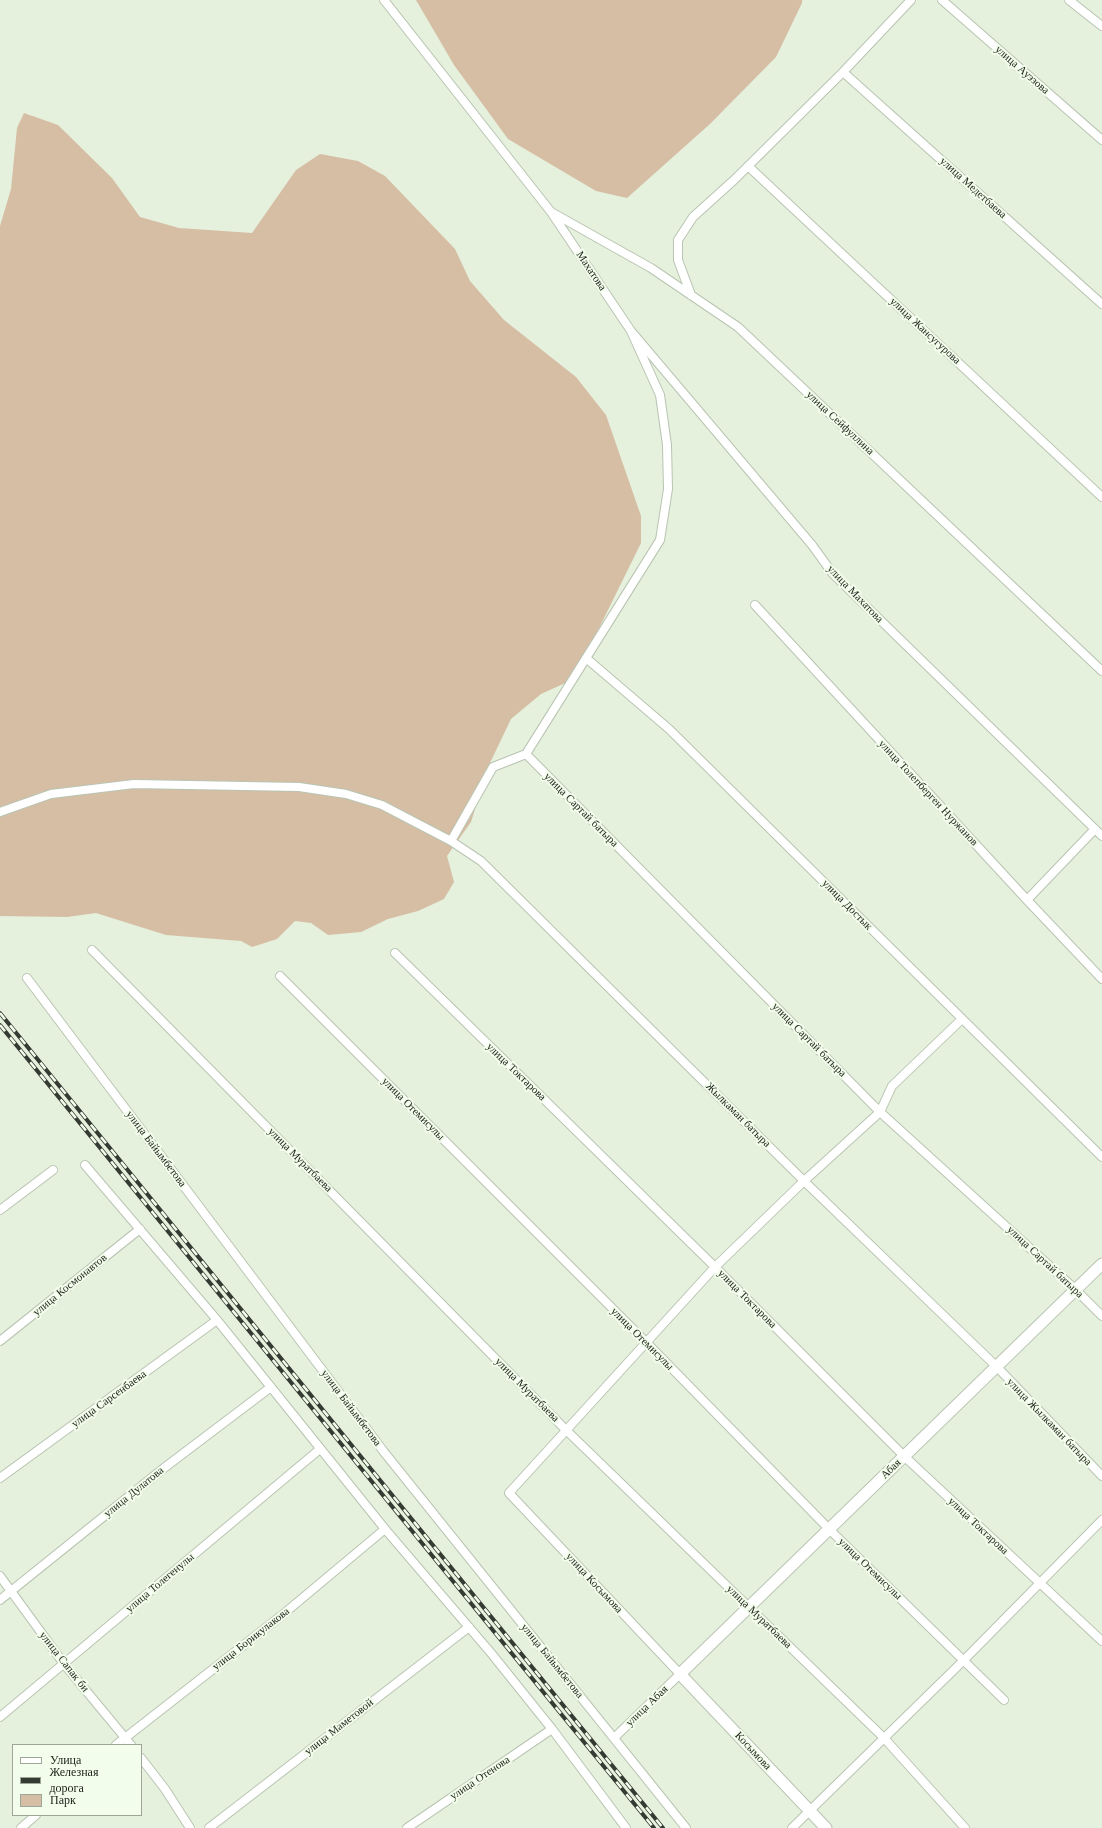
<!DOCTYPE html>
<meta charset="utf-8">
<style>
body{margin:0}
#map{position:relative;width:1102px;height:1828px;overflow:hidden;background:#e5f0dd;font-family:"Libre Baskerville",serif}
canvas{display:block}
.legend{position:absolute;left:12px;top:1744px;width:130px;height:72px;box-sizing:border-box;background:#f2feeb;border:1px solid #9da698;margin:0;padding:5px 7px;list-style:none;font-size:12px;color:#1d211b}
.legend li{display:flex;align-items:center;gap:8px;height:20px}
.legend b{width:20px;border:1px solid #9da698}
</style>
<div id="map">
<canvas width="1102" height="1828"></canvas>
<ul class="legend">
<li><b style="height:5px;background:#fff"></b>Улица</li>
<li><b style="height:5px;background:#353a32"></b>Железная дорога</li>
<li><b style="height:11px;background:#d6bea4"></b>Парк</li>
</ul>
</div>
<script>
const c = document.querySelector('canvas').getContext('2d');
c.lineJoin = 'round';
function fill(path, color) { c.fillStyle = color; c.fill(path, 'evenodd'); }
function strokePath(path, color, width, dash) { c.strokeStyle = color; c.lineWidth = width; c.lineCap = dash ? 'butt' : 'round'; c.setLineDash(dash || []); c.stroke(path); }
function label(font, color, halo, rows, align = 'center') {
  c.font = font + ' "Libre Baskerville",serif'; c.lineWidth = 4; c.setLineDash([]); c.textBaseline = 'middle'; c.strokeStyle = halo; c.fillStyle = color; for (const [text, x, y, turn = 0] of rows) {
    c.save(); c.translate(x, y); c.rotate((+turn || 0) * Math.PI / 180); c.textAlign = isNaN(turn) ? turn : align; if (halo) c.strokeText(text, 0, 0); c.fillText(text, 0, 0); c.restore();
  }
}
const green = new Path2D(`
 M416,0H802V3L776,57L710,124L627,198L596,191L508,139L454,65Z
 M24,113L58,125L112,178L140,217L179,228L252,233L296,170L320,154L358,161L385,176L455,249L470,281L504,320L576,377L606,415L641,516V543L574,679L541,694L511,719L488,767L471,822L447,856L454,882L444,899L418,911L388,919L361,932L328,935L311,923L295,921L277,939L252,947L241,941L166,935L96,913L67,917L0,916V226L11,189L17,128Z`);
const street = new Path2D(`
 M384,0L551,212L631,331L812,545L833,574L1102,836
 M942,0L1102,140
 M1069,0L1102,26
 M843,72L1102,304
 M748,166L1102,497
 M553,213L651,268L738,327L1102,671
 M691,295L678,260V240L693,217L734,180L843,72L911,0
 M631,331L660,395L667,445L668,489L660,540L526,754L493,767L451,841L481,861L804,1181L997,1367L1102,1476
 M755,605L1027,900L1102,979
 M586,658L669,729L1102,1157
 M526,754L880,1112L1076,1290L1102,1316
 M0,812L51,794L134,784L299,787L346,794L382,805L451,841
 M1027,900L1095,829
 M92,950L566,1430L884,1738L965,1828
 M395,953L715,1267L904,1456L1102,1641
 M280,976L646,1342L829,1529L1004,1700
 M27,978L384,1452L686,1828
 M85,1165L217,1320L385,1529L491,1653L552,1729L626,1828
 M0,1210L53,1170
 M0,1341L140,1229
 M0,1478L217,1320
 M0,1576L64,1664L131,1745
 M0,1600L164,1468L271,1387
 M0,1717L320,1449
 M614,1738L680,1674L509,1493L715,1267L804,1181L880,1112L892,1086L962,1019
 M116,1745L281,1616L385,1529
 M141,1758L165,1789L190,1828
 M21,1828L36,1815
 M209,1828L469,1627
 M407,1828L552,1729
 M792,1828L964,1660L1102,1520`);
const secondary = new Path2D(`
 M826,1828L680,1674L1102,1264`);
const rail = new Path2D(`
 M0,1013L663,1828
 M0,1025L654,1828`);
const streetNames = [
 ["улица Ауэзова",1022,70,41],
 ["улица Медетбаева",973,188,42],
 ["Махатова",591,271,56],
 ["улица Жансугурова",925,331,43],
 ["улица Сейфуллина",840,423,43],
 ["улица Махатова",855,594,46],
 ["улица Толепберген Нуржанов",928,793,47],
 ["улица Сартай батыра",581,810,45],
 ["улица Достык",847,905,45],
 ["улица Сартай батыра",809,1040,45],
 ["улица Токтарова",516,1072,44],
 ["улица Отемисулы",413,1109,45],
 ["Жылкаман батыра",738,1115,45],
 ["улица Байымбетова",156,1149,53],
 ["улица Муратбаева",300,1160,45],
 ["улица Сартай батыра",1045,1262,43],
 ["улица Космонавтов",70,1285,-39],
 ["улица Токтарова",747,1299,45],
 ["улица Отемисулы",642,1339,45],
 ["улица Муратбаева",527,1390,45],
 ["улица Сарсенбаева",109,1399,-36],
 ["улица Байымбетова",351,1408,53],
 ["улица Жылкаман батыра",1049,1422,46],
 ["Абая",891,1469,-44],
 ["улица Дулатова",134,1492,-39],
 ["улица Токтарова",978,1526,43],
 ["улица Отемисулы",870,1569,44],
 ["улица Толегенулы",160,1583,-40],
 ["улица Косымова",594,1583,47],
 ["улица Муратбаева",759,1617,44],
 ["улица Борикулакова",251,1639,-38],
 ["улица Байымбетова",552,1661,51],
 ["улица Сапак би",64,1662,52],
 ["улица Абая",647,1706,-44],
 ["улица Маметовой",339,1727,-38],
 ["Косымова",753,1751,47],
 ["улица Отенова",480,1778,-34]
];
fill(green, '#d6bea4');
strokePath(street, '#b9c4b2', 10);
strokePath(secondary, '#b9c4b2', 13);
strokePath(street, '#fff', 8);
strokePath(secondary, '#fff', 11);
strokePath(rail, '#353a32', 4);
strokePath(rail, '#f2feeb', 2.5, [8]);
label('11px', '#1d211b', '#f2feeb', streetNames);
</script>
